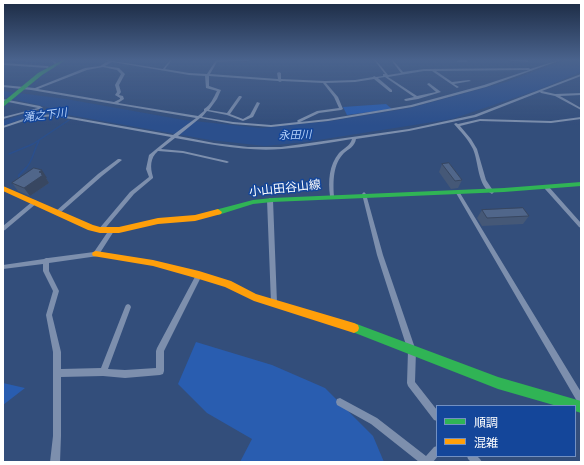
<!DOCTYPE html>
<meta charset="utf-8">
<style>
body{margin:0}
#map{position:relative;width:584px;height:465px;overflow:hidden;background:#334e7b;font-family:"Exo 2","Noto Sans JP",sans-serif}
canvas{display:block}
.frame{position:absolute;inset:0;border:4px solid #fff;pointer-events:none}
.legend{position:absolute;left:436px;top:405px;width:140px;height:52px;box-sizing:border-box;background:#14469a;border:1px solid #7290c2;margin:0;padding:5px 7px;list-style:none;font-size:12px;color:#fff}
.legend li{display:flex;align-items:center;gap:8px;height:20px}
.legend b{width:20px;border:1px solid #7290c2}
</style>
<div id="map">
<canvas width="584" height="465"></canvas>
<div class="frame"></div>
<ul class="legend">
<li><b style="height:5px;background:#30b455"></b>順調</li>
<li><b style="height:5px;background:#ff9f0a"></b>混雑</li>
</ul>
</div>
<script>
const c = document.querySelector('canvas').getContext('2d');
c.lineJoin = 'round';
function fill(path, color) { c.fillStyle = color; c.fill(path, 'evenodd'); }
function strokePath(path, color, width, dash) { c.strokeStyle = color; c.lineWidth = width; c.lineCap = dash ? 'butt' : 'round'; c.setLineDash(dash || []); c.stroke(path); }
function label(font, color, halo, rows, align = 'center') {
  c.font = font + ' "Exo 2","Noto Sans JP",sans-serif'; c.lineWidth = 3; c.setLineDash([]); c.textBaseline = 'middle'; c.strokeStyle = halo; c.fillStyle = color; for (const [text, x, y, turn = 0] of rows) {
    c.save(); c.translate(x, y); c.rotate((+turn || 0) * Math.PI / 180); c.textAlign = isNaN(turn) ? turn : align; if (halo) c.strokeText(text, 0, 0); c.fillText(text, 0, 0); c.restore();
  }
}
const green = new Path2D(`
 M386,104L392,109L347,115L343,107Z
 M196,342L272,365L325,388L373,436L384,462H240L252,439L207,413L178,384Z
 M3,383L25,388L3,405Z`);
const water = new Path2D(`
 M564,60H581V72L538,90L452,119L306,142L265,146L210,140L57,113H43L44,110H60L3,97V91L66,99L184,120L261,128L331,121L410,108L506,82Z`);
const streamFar2 = new Path2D(`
 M3,61L50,64
 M31,87L51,69`);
const streamFar1 = new Path2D(`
 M9,154L33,144L69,120
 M25,169C33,162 33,151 39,141`);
const stream = new Path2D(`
 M19,181V175L26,168`);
const river = new Path2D(`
 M58,109H61V113L28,117L3,126V121L27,113Z`);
const street = new Path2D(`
 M50,60H52L57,63L55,64Z
 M105,60H108L163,69L170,60H172L165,69L189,73L207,74L216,60H250L249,61L217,62L210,74L278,79L277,73L279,72L281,73V79C296,80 311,80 325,81L355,80L373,77L374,76L376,77L383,76V74H385L374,60H376L388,75L401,73L391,60H393L403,72L424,69L529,68L530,69L559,60H561L486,87L412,107L328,121L271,127L233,124L200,118L178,136L214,143L248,147H281L409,129L474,115L581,74V76L542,91L555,94L581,93V95L560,96L581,108V110L555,96L541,93L540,92L476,117L409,131L356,139C355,146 349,149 344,153C333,164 333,181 334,196L332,198L330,196C328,181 329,165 339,153C344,148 350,146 352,139C328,143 305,147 282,149C246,152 210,144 175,138L161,149L183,151L227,161L229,162L227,163L183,153L158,151C150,158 150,167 153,177V178L134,194L102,232H98L97,231L98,230L130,192L149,177L146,169L149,155L171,137L54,116L33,118L3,128V126L32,116L54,114L173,135L196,118L31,90L3,87V85L35,88L85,68L100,66L108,61ZM112,62L189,75L205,76L206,88L217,91C214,97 210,106 204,109V111L198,116L118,103L124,99L123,96L119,95L121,92L119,85L125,74L119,68L105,66ZM103,67L117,70L121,74L115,85L117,92L115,95L120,98V99L114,102L38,89L87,70ZM529,70L484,85L411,105L328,119L300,122L319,113L341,110L343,109L338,97L326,83L355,82L374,79L390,92H392V90L378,78L385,77L414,97L405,99L404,100L406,101L418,99L441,92L429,83L427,84L428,85L436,92L417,96L388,77L424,71H432L457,88L459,87L454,84L471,81L469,80L452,82L436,71ZM209,76L278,81L280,82L282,81L323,83L334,97L339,108L317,111L298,120L297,121L298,122L271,125L233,122L202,117L207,111L227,115L243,121L253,117L260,103L257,102L250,115L243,119L230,114L242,97L241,96H239L227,113L209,110L217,99L221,90L209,86Z
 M458,60H467L468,61L467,62H457V61Z
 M510,60H527L529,61L528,62L511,61Z
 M3,63L48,66L49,67L48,68L3,65Z
 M3,99L40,106L43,108L3,119V117L38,108L3,101Z
 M581,117V119L551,123L480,121L460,126L471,139L477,149L486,180L494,192L492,194C477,185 479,163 473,149C468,139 461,132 454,124L456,123L458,124L480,119L551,121Z
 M118,159H120L122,160L102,176L60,213H56L55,212L56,211L98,174Z
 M547,186L549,187L581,223V228L579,227L545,189V188Z
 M458,191L460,193L581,392V404L578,403L456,193Z
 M364,192L366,194L383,255L416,351L415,382L437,410V421L434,420L408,386L407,383L408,351L377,255L362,194Z
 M270,198L273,200L277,303L276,305L274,306L272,305L271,303L267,200Z
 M35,200L38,202L37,203L5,230L3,231V226L33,201Z
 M111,229L114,231L98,256L49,263V271L59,291L52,315L61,352V369L101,368L125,307L126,305L128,304L130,305L131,307L108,369L125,370L156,368V351L157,348L197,273L199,272L201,273L202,275L164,351V371L163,374L160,375L125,378L103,376L61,377V436L60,462H50L53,436V352L46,315L53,291L43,271V264L3,269V265L44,259L46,258H48L94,252L109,230Z
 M340,398L377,418L426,456L434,447L437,446V456H438L433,462H419L371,424L337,405L336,402L337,399Z
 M467,456H477L480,459L482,462H471L468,459Z`);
const fast = new Path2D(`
 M62,60H66L42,75L3,107V102L38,73Z
 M581,182V186L504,192L272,202L253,204L218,215L214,212L215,210L253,200L272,198L504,188Z
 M354,323L498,377L581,401V413L575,411V406H557L498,389L350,331L349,328L350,325Z`);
const slow = new Path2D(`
 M3,186L93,225L100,227H119L158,218L195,215L218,209L222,212L221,214L195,221L158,224L119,233H100L88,230L3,191Z
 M96,251L153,260L199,271L231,281L256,294L354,323L358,325L359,328L358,331L354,333L254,301L225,287L199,279L153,266L93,256L92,254L93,252Z`);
const wall = new Path2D(`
 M442,164L462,180L458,188L451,189L439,172Z
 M46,178L49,183L30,196L18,191L12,183L47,178Z
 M482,210L529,216L523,224L482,226L477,218Z`);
const shadedWall = new Path2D(`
 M6,60H13L7,61Z
 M42,170L47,178H46L49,183L30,196L24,188L39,172Z`);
const building = new Path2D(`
 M449,163L462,180L455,181L442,164Z
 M34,168L42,170L39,172L42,173L41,174L43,175L24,188L12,183Z
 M523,208L529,216L487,218L482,210Z`);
const farWaternames = [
 ["滝之下川",45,115,-7],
 ["永田川",295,135,-2]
];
const streetNames = [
 ["小山田谷山線",285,188,-6]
];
fill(green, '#295db0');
fill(water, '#2b4f8c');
strokePath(streamFar2, '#2b4f8c', 1);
strokePath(streamFar1, '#2b4f8c', 1.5);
strokePath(stream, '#2b4f8c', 2);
fill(river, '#2b4f8c');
fill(street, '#7d8fad');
fill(fast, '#30b455');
fill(slow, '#ff9f0a');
fill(wall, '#455877');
fill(shadedWall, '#384761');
fill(building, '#50668a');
strokePath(building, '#384761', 1);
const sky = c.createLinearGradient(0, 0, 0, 125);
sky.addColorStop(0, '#1c2b44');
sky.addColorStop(0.48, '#4a638d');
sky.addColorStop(1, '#4a638d00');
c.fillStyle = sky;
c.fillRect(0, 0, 584, 125);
label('italic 11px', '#b4d0f9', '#14469a', farWaternames);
label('12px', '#fff', '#14469a', streetNames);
</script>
